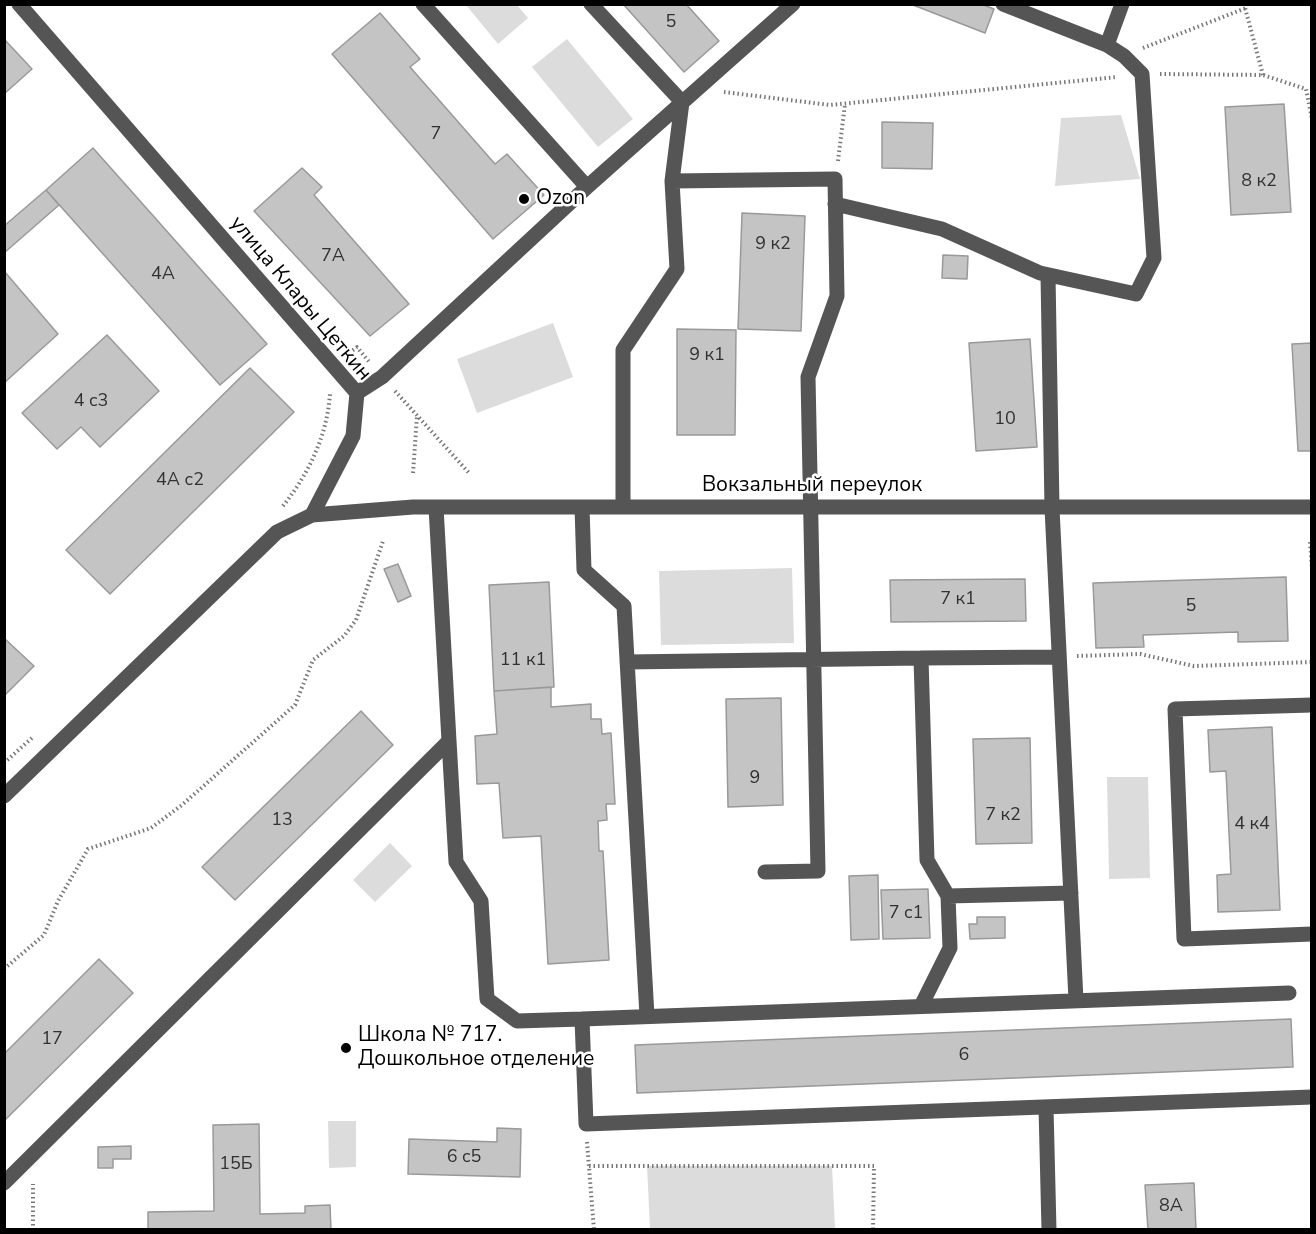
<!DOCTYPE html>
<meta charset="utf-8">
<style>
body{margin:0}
#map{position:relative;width:1316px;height:1234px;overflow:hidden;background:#fff;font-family:"Nunito Sans",sans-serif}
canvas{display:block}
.frame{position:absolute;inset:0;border:6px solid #000;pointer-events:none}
</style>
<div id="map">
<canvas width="1316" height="1234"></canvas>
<div class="frame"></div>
</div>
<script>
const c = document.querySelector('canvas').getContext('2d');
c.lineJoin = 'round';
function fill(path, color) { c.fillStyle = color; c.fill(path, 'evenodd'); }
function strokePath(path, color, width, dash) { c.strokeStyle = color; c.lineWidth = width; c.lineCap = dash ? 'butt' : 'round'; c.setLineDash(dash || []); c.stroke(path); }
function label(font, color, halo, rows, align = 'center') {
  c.font = font + ' "Nunito Sans",sans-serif'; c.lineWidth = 5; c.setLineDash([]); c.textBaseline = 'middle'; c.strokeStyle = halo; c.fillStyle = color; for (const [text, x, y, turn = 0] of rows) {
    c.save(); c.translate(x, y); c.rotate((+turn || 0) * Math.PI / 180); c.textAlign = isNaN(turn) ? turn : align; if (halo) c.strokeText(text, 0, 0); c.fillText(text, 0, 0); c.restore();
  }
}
const green = new Path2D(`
 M466,5H517L528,18L498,44Z
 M567,39L633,119L598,147L532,67Z
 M1121,115L1140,179L1055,186L1061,118Z
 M553,323L573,377L477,413L457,359Z
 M792,568L794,643L661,645L659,571Z
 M1107,777H1148L1150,878L1109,879Z
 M390,843L412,866L375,902L353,880Z
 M328,1121H356V1167L329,1168Z
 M647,1166H832L835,1229H650Z`);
const building = new Path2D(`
 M623,4H686L719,41L684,72Z
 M981,4L994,9L985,33L913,5Z
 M380,13L420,59L410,67L495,164L507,154L544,195L493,239L332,54Z
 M4,39L32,69L4,94Z
 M1284,104L1291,212L1231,215L1225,107Z
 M882,122L933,123L932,169L882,168Z
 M93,148L267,344L220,385L46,190Z
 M302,168L322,187L314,195L409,304L370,336L254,211Z
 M46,190L59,205L4,253V226Z
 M742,213L805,216L801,331L738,329Z
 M943,255L968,256L967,279L942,278Z
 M4,271L58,334L4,383Z
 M677,329L736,330L735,435H677Z
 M107,335L159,391L100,447L81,427L57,449L22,413Z
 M1030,339L1037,447L976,451L969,343Z
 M1312,343V451H1298L1292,344Z
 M250,368L294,412L110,594L66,550Z
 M398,564L411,596L398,602L384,569Z
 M1286,577L1288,641L1238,642V632L1143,635L1144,647L1096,648L1093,583Z
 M1025,579L1026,621L891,622L890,580Z
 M549,582L554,687L494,691L489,585Z
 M4,638L34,666L4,696Z
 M551,687V707L591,704V719H601L602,734L611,733L615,804H606L607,820L598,821L599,851H603L609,960L548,964L541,836L503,838L499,783L477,784L475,736L497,734L494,691Z
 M781,698L783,805L728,807L726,699Z
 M361,711L393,745L235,900L202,867Z
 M1272,727L1280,910L1218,912L1217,875L1231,874L1226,771L1210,772L1208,730Z
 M1030,738L1032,843L976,844L973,739Z
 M878,875L879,939L851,940L849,876Z
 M928,889L930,938L883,939L881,890Z
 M977,917H1005V938L970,939L969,924H977Z
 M99,959L133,993L4,1121V1054Z
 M1291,1019L1293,1067L637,1093L635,1045Z
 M259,1124L260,1214L305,1213V1206L330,1205L331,1230H148V1212L214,1211L213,1125Z
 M497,1128L521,1129L520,1177L408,1174L409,1139L497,1142Z
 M131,1146V1159H113V1168H98V1147Z
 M1194,1183L1196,1230H1148L1145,1185Z`);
const path = new Path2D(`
 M1244,4L1263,75
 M1143,48L1246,8
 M1160,74L1263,75L1306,89L1312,119
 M724,92L830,105L1117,77
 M838,161L845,104
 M349,353L357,347L370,363
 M395,391L470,474
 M413,473L417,416
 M283,506C309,473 327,436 330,394
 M1310,542L1312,568
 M1077,656L1140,654L1194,666L1312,662
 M4,763L33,737
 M4,969L44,935L58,901L88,849L151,828L182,805L295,705L313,660L344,636L356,620L383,541
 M587,1142L594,1230
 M589,1166H874L873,1230
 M33,1230V1184`);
const minor = new Path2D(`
 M423,4L587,187
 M591,4L682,102L672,181
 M1107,45L1122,4
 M835,204L942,229L1040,273L1136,294L1154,258L1142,74L1124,56L1107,45L1003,4
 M1048,275L1052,508L1076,1000
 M357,393L382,377L587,187L793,4
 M582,507L584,570L624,606L647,1016
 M623,507V350L677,269L672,181L835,179L837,296L808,377L818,871L765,872
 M312,515L413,507H1312
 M627,662L921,658
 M1312,705L1175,709L1184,939L1312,934
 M449,741L456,862L481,901L487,999L517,1021L582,1019
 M4,796L277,532L312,515L353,436L357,393L19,4
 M948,896L1071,893
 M1289,993L582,1019L586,1124L1312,1097
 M921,1006L950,948L948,896L927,860L921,658L1059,657
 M1046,1107L1049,1230
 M4,1183L449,741L436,507`);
const markers = [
 [524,199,6,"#000"],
 [346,1048,6,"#000"]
];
const numberNames = [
 ["5",671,23],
 ["7",436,135],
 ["8 к2",1259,182],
 ["9 к2",773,245],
 ["7А",333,257],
 ["4А",163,275],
 ["9 к1",707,356],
 ["4 с3",91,402],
 ["10",1005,420],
 ["4А с2",180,481],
 ["7 к1",958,600],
 ["5",1191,607],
 ["11 к1",523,661],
 ["9",755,779],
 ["7 к2",1003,816],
 ["13",282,821],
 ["4 к4",1252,825],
 ["7 с1",906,914],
 ["17",52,1040],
 ["6",964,1056],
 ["6 с5",464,1158],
 ["15Б",236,1165],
 ["8А",1171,1207]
];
const poiNames = [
 ["Ozon",536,199],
 ["Школа № 717.",358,1036],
 ["Дошкольное отделение",358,1060]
];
const streetNames = [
 ["улица Клары Цеткин",300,299,50],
 ["Вокзальный переулок",812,486]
];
fill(green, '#dcdcdc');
fill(building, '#c4c4c4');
strokePath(building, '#999', 1.5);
strokePath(path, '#777', 4, [1.5, 3]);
strokePath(minor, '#555', 15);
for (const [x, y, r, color] of markers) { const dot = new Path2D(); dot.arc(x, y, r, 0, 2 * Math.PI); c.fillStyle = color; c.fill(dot); strokePath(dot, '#fff', 2); }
label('18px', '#313131', null, numberNames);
label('21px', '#000', '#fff', poiNames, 'left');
label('21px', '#000', '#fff', streetNames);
</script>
